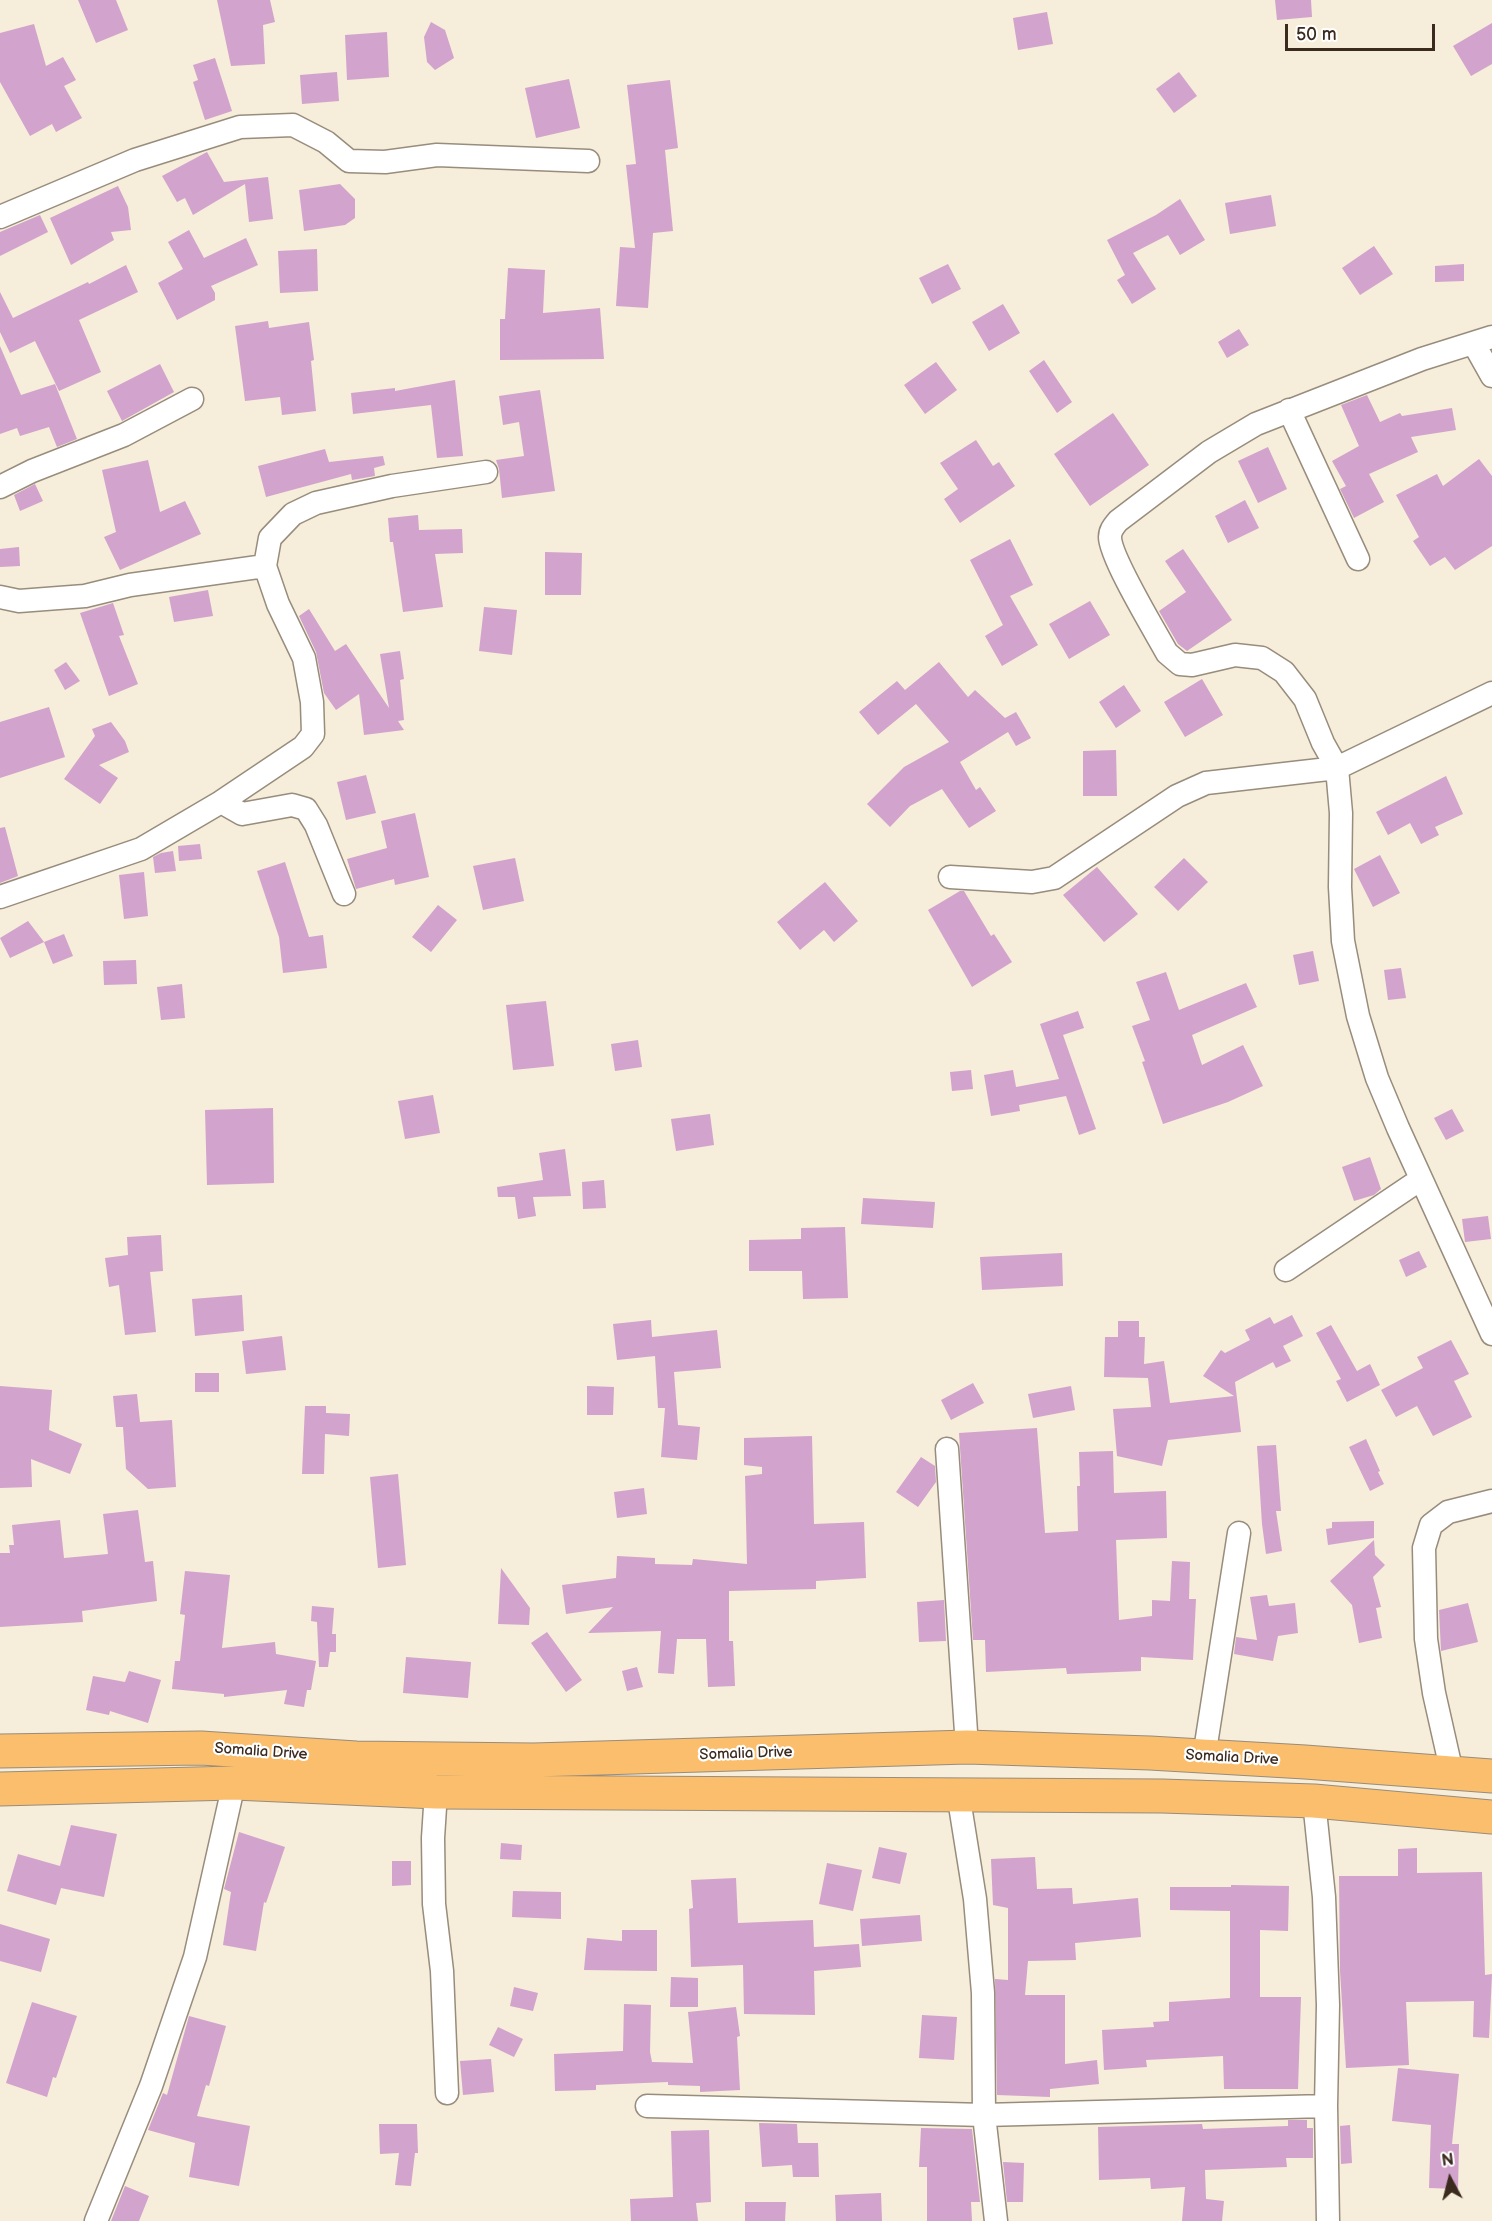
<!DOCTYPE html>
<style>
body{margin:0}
#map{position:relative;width:1492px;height:2221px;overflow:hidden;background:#f6edda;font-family:"Balsamiq Sans",sans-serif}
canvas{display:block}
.north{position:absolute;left:1420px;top:2149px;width:60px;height:60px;-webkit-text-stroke:4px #fff;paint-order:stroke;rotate:353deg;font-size:16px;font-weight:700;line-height:24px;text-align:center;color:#3b2a1e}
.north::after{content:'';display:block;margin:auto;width:21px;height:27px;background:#3b2a1e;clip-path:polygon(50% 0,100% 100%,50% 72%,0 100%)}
.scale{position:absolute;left:1285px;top:24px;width:150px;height:27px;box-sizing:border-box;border:3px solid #3b2a1e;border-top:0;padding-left:8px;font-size:18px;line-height:21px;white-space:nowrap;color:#3b2a1e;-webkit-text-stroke:4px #fff;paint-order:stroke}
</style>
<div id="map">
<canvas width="1492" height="2221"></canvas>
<div class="north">N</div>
<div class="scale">50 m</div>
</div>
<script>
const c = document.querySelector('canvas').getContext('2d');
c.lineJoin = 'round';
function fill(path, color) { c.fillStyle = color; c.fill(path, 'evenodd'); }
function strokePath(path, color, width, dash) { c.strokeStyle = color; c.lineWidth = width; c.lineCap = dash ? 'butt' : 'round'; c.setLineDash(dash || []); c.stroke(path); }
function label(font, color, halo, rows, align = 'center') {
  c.font = font + ' "Balsamiq Sans",sans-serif'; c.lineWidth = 4.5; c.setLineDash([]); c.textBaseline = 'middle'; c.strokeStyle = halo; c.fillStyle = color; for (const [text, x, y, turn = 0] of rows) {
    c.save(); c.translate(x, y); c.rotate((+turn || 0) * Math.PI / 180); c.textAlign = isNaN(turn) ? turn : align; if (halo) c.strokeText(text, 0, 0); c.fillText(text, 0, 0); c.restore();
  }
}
const building = new Path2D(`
 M78,0H116L128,30L96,43Z
 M217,0H270L275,22L263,25L265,64L231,66Z
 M1275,0H1311L1312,17L1277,20Z
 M1047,12L1053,44L1018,50L1013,18Z
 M431,22L445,30L454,58L435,70L427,62L424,37Z
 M1492,23V64L1471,76L1453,46Z
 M34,24L46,66L63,57L76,80L64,86L82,118L56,132L52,124L30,136L0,82V33Z
 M387,32L389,77L347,80L345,35Z
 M215,58L232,111L205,120L193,82L198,80L193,65Z
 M337,72L339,101L302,104L300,75Z
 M1179,72L1197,96L1174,113L1156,89Z
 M569,79L580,128L536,138L525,88Z
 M670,80L678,148L665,150L673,231L653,233L648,308L616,306L620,247L635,248L626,165L636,164L627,85Z
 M207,152L224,182L268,177L273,219L249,222L245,184L193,215L185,198L177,202L162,176Z
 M340,184L355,199V218L345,225L304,231L299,190Z
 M118,186L128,207L131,230L111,232L114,240L71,265L50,218Z
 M1271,195L1276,226L1230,234L1225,203Z
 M1180,199L1205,240L1180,255L1168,235L1133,253L1156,289L1132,304L1117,280L1125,275L1107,240L1156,215Z
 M40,215L48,232L0,256V232Z
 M189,230L204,258L246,238L258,265L211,286L215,293V300L177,320L158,283L183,269L168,242Z
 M1374,246L1393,274L1360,295L1342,268Z
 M317,249L318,291L280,293L278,251Z
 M948,264L961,289L932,304L919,278Z
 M1464,264V281L1435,282V266Z
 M126,265L138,292L79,320L101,372L59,391L35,341L10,353L0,332V292L13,318L88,282L89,284Z
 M508,268L545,270L543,313L600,308L604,359L500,360V319H505Z
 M1003,304L1020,333L989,351L972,322Z
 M268,321L269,328L309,322L314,360L311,361L316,411L282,415L280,397L245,401L235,326Z
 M1239,329L1249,345L1227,358L1218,342Z
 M0,346L21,395L55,384L77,439L57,447L49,427L20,436L17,428L0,434Z
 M1044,360L1072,402L1057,413L1029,371Z
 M936,362L957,390L925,414L904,385Z
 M160,364L174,392L122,421L107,391Z
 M455,380L463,456L437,458L431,405L353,414L351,393L395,388V391Z
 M540,390L555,491L502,498L499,469L496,460L524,456L519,422L503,425L499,396Z
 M1367,395L1380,422L1400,413L1402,416L1452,408L1456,430L1411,437L1418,452L1369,474L1384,502L1354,518L1340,489L1346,486L1332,461L1359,446L1341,405Z
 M1113,413L1149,465L1090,506L1054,454Z
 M976,440L993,466L999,462L1015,486L960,523L944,499L958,489L940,463Z
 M1268,447L1287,489L1258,503L1238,461Z
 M325,449L329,462L383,456L385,465L374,468L375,476L352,480L351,474L266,497L258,466Z
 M1479,459L1492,476V546L1455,570L1445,557L1430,566L1413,541L1419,537L1396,495L1437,474L1443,486Z
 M148,460L160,512L185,501L201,534L120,570L104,537L116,532L102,470Z
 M35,484L43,501L20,511L14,495Z
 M1245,500L1259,528L1228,543L1215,516Z
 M418,515L419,530L462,529L463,553L435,554L443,607L403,612L393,542H390L388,518Z
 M1010,539L1033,585L1010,596L1038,645L1002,666L985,636L1003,625L970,560Z
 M19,547L20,566L0,567V549Z
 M1183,549L1232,620L1187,651L1178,644L1159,611L1186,592L1165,561Z
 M545,552L582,553L581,595H545Z
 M208,590L213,616L174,622L169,597Z
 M1090,601L1110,635L1069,659L1049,624Z
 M113,603L124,635L119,636L138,684L109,696L80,613Z
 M484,607L517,610L512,655L479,651Z
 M309,609L335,651L346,644L389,708L380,654L400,651L404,679L400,680L404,720L398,721L404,730L364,735L359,694L336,710L324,693L316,652L299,616Z
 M66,662L80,681L65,690L54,670Z
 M939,662L968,697L975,690L1005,718L1016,712L1031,738L1016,746L1008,732L960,762L976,790L980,787L996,811L969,828L942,789L910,806L890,827L867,804L904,767L949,742L916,704L878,735L859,712L897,681L905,690Z
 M1202,679L1223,715L1185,737L1164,702Z
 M1124,685L1141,711L1116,728L1099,702Z
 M49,707L65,757L0,778V722Z
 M111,722L125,741L129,752L99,765L118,778L100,804L64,779L95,736L92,729Z
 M1116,750L1117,796H1083V751Z
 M366,775L376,813L346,820L337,782Z
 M1446,776L1463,814L1435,827L1439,835L1421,844L1410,823L1388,835L1376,812Z
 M415,813L429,877L395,885L394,879L356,889L347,859L387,848L381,821Z
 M5,827L18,876L0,883V828Z
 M200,844L202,859L179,861L178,846Z
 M173,851L176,871L155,873L153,857L161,853Z
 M1380,855L1400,893L1373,907L1354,869Z
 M515,858L524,901L483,910L473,866Z
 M1184,858L1208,882L1178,911L1154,887Z
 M285,862L309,937L323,935L327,968L283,973L279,937L257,871Z
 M1097,867L1138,914L1104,942L1063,895Z
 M144,872L148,916L124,919L119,875Z
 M825,882L858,921L834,942L824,930L800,950L777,922Z
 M960,891H964L991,936L994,934L1012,962L972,987L928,910Z
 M438,905L457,920L431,952L412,937Z
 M28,921L44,942L10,958L0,938Z
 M64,934L73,956L53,964L44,942Z
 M1313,951L1319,981L1299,985L1293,955Z
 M136,960L137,984L104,985L103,961Z
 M1401,968L1406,998L1388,1000L1384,970Z
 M1166,972L1179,1010L1246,983L1257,1007L1192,1035L1202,1065L1243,1045L1263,1086L1228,1102L1163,1124L1142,1062L1145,1061L1132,1026L1150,1020L1136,982Z
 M182,984L185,1018L161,1020L157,987Z
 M546,1001L554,1066L513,1070L506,1005Z
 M1078,1011L1084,1028L1063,1035L1096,1129L1079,1135L1066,1096L1019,1105L1020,1111L991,1116L984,1075L1013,1070L1016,1087L1059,1079L1040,1024Z
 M638,1040L642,1067L615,1071L611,1044Z
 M971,1070L973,1089L952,1091L950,1072Z
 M433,1095L440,1133L405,1139L398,1101Z
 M273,1108L274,1183L207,1185L205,1110Z
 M1452,1109L1464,1131L1446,1140L1434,1118Z
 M710,1114L714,1145L676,1151L671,1119Z
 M565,1149L571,1196L533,1197L536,1216L518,1219L515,1197H498L497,1187L543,1180L539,1153Z
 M1370,1157L1381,1189L1374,1195L1354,1201L1342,1167Z
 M604,1180L606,1208L583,1209L582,1182Z
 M863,1198L935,1202L933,1228L861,1224Z
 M1488,1216L1491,1239L1465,1242L1462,1219Z
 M845,1227L848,1298L803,1299L802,1271H749V1240L801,1239V1228Z
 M161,1235L163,1271L150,1272L156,1332L125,1335L119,1285L109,1287L105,1258L128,1255L127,1237Z
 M1419,1251L1427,1267L1406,1277L1399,1260Z
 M1062,1253L1063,1286L982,1290L980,1257Z
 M242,1295L244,1331L195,1336L192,1299Z
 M1292,1315L1303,1336L1283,1346L1291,1361L1276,1368L1273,1362L1235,1382L1241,1432L1168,1440L1162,1466L1117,1456L1113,1409L1151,1407L1148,1378L1104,1377L1105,1337H1118V1321H1139V1337H1145L1144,1364L1164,1361L1170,1403L1234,1396L1203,1376L1221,1350L1225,1353L1250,1340L1245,1330L1270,1317L1274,1324Z
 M651,1320L652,1337L717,1330L721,1368L674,1372L678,1425L700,1427L697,1460L661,1457L665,1408H658L655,1356L617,1360L613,1324Z
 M1331,1325L1357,1371L1370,1364L1380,1385L1347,1402L1336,1381L1341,1379L1316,1333Z
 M282,1336L286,1370L246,1374L242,1341Z
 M1451,1340L1469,1374L1454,1381L1472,1417L1433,1436L1417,1406L1396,1417L1381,1390L1423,1368L1417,1357Z
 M195,1373H219V1392H195Z
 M973,1383L984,1403L951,1420L941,1400Z
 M0,1386L52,1390L49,1430L82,1444L70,1474L31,1459L32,1487L0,1488Z
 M587,1386L614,1387L613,1415H587Z
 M1071,1386L1075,1410L1033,1418L1028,1394Z
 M137,1394L140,1422L172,1420L176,1487L148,1489L126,1469L123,1427H116L113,1396Z
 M305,1406H326V1413L350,1414L349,1436L325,1434L324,1474H302Z
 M1037,1428L1045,1533L1078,1531L1077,1486H1080L1079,1452L1113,1451L1114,1493L1166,1491L1167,1538L1116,1540L1119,1620L1152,1616V1600L1170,1601L1172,1561L1190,1562L1189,1599H1196L1193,1660L1141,1657V1671L1067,1674L1066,1668L986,1672L985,1640H973L959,1433Z
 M812,1436L814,1524L864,1522L866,1578L816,1581V1589L729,1591V1641H733L735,1686L708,1687L706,1639H677L674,1674L658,1673L661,1631L588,1633L613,1607L566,1614L562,1585L616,1578L617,1556L655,1558V1564L692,1565L693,1559L747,1564L745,1476L762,1474V1467L744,1465V1438Z
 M1366,1439L1380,1471L1378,1472L1384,1484L1370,1491L1349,1447Z
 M1276,1445L1281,1511H1276L1282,1551L1266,1554L1262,1524L1257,1446Z
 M921,1457L935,1466L936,1482L918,1507L896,1492Z
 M398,1474L406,1565L378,1568L370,1477Z
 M644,1488L647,1514L617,1518L614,1492Z
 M138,1510L145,1562L153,1561L157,1601L82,1611L83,1622L0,1627V1553H10L9,1545H14L12,1525L60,1520L64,1558L108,1554L103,1514Z
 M1374,1521V1538L1328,1545L1326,1529L1332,1528V1522Z
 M1374,1540L1375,1555L1385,1565L1373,1577L1381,1607L1376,1608L1382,1638L1359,1643L1352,1605L1330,1581Z
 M501,1568L530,1608L529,1625L498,1624Z
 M185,1571L230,1575L222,1648L275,1642L276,1654L316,1661L311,1690H307L304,1707L284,1704L287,1690L224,1697V1694L172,1689L175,1661H180L185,1615L180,1614Z
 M1267,1595L1269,1606L1295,1603L1298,1633L1278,1636L1273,1661L1234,1654L1236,1637L1257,1640L1250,1597Z
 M944,1600L946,1641L919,1642L917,1602Z
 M1468,1603L1478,1642L1441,1651L1439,1610Z
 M312,1606L334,1608L332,1634H336V1652H330L328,1667H319L317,1622L311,1621Z
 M547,1632L582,1680L566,1692L531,1643Z
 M406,1657L471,1662L468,1698L403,1693Z
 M637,1667L643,1687L627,1691L622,1671Z
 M129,1671L161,1680L148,1723L110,1711L109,1715L86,1710L93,1676L125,1682Z
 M71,1825L117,1834L104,1897L61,1888L56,1905L7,1891L18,1854L60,1866Z
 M239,1832L285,1847L266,1903L264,1902L256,1951L223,1945L231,1892L224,1889Z
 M501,1843L522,1845L521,1860L500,1859Z
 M879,1847L907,1853L900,1884L872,1878Z
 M1417,1848V1873L1482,1872L1485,1975L1492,1974L1489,2038L1473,2037L1474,2001L1406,2002L1409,2065L1346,2068L1340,1971L1339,1876H1398V1849Z
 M1035,1857L1037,1889L1072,1888L1073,1904L1138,1898L1141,1937L1075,1943L1076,1960L1028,1961L1025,1995H1065V2064L1097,2060L1099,2084L1050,2089V2097L997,2095L995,1979L1008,1980V1908L993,1905L991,1859Z
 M392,1861H411V1885L392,1886Z
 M827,1863L862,1870L853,1911L819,1904Z
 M736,1878L738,1923L813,1920L814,1947L859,1944L861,1967L814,1971L815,2015L744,2014L743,1965L691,1967L689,1909L693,1908L691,1880Z
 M1231,1885L1289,1886L1288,1931L1260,1930V1997H1301L1298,2089H1224L1223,2056L1146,2060L1147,2067L1104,2070L1102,2030L1154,2027L1153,2022L1169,2021V2002L1230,1998V1911L1170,1910V1887H1231Z
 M513,1891L561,1892V1919L512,1917Z
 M920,1915L922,1941L862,1946L860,1919Z
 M0,1924L50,1939L41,1972L0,1961Z
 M622,1930H657V1971L584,1970L587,1938L622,1941Z
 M671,1977L698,1978V2007H670Z
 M514,1987L538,1993L533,2011L510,2006Z
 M32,2002L77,2016L56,2078L53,2077L47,2097L6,2083Z
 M624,2004L651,2005L650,2052L652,2062L693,2063L688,2012L736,2007L740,2036L737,2037L740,2090L700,2092V2086L668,2085V2082L596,2085V2090L555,2091L554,2054L623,2051Z
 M922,2015L957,2017L954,2060L919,2058Z
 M189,2016L226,2026L209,2086L206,2085L197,2116L250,2126L239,2186L189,2177L195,2143L148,2130L163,2093L167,2095Z
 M498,2027L523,2039L514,2057L489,2045Z
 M491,2059L494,2092L463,2095L460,2061Z
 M1398,2068L1459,2074L1452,2144H1459L1458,2189L1429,2188L1431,2125L1392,2121Z
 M1288,2120H1307V2128H1313V2158H1286L1287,2167L1205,2170L1206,2199L1224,2201L1222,2221H1182L1185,2187L1151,2189L1150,2178L1099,2180L1098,2127L1202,2124L1203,2129L1288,2126Z
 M759,2123L797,2124L798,2143H818L819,2177H793L792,2165L762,2167Z
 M379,2124H417L418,2153H415L411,2186L395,2185L399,2153L380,2154Z
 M1350,2125L1352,2163L1341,2164L1340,2126Z
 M921,2128L972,2129L980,2202H971L972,2221H927V2167H919Z
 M709,2130L711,2202L696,2203L698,2221H631L630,2199L673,2197L671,2131Z
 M1003,2162L1024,2163L1023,2202H1007Z
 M125,2186L149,2196L139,2221H111Z
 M881,2193L882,2221H836L835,2195Z
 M745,2202H786L785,2221H745Z`);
const minor = new Path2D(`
 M0,217L135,160L240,127L293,125L326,142L349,161L385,162L437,155L588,161
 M1492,337L1422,359L1256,424L1209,452L1118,521C1114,526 1110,530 1110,537C1110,557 1155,631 1167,653L1180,664L1192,665L1235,655L1262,658L1284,672L1305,699L1323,743L1337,768L1341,813L1340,887L1343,941L1358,1016L1377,1078L1398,1128L1492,1334
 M1474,344L1492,376
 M1289,410L1358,559
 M0,487L32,471L124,435L192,399
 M0,597L19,601L85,596L130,585L265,566
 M221,802L242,814L292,805L306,809L316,825L344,894
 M950,877L1032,882L1054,878L1177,796L1206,783L1337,768L1492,693
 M0,897L141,849L221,802L303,747L313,734L312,702L304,658L278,604L265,566L270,538L293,514L316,503L392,486L486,472
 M1286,1270L1421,1179
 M947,1449L967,1747
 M1204,1757L1239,1533
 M1452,1773L1434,1693L1426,1639L1424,1548L1431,1525L1448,1512L1492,1501
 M436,1792L433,1838L434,1904L442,1971L447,2093
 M958,1793L975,1899L983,1993L984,2115L996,2221
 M1314,1801L1324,1897L1328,2005L1326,2106L1328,2221
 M647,2106L984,2115L1326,2106
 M96,2221L151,2086L195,1957L234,1783`);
const primary = new Path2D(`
 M0,1751L201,1748L356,1758L534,1760L967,1747L1150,1753L1305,1762L1492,1776
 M0,1789L234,1783L436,1792L1162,1796L1314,1801L1492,1817`);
const streetNames = [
 ["Somalia Drive",261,1752,4],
 ["Somalia Drive",746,1754,-2],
 ["Somalia Drive",1232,1758,3]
];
fill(building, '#d2a3cc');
strokePath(minor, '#988c7c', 25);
strokePath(primary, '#988c7c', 35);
strokePath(minor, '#fff', 22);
strokePath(primary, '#fabe6d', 33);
label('15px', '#3b2a1e', '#fff', streetNames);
</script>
